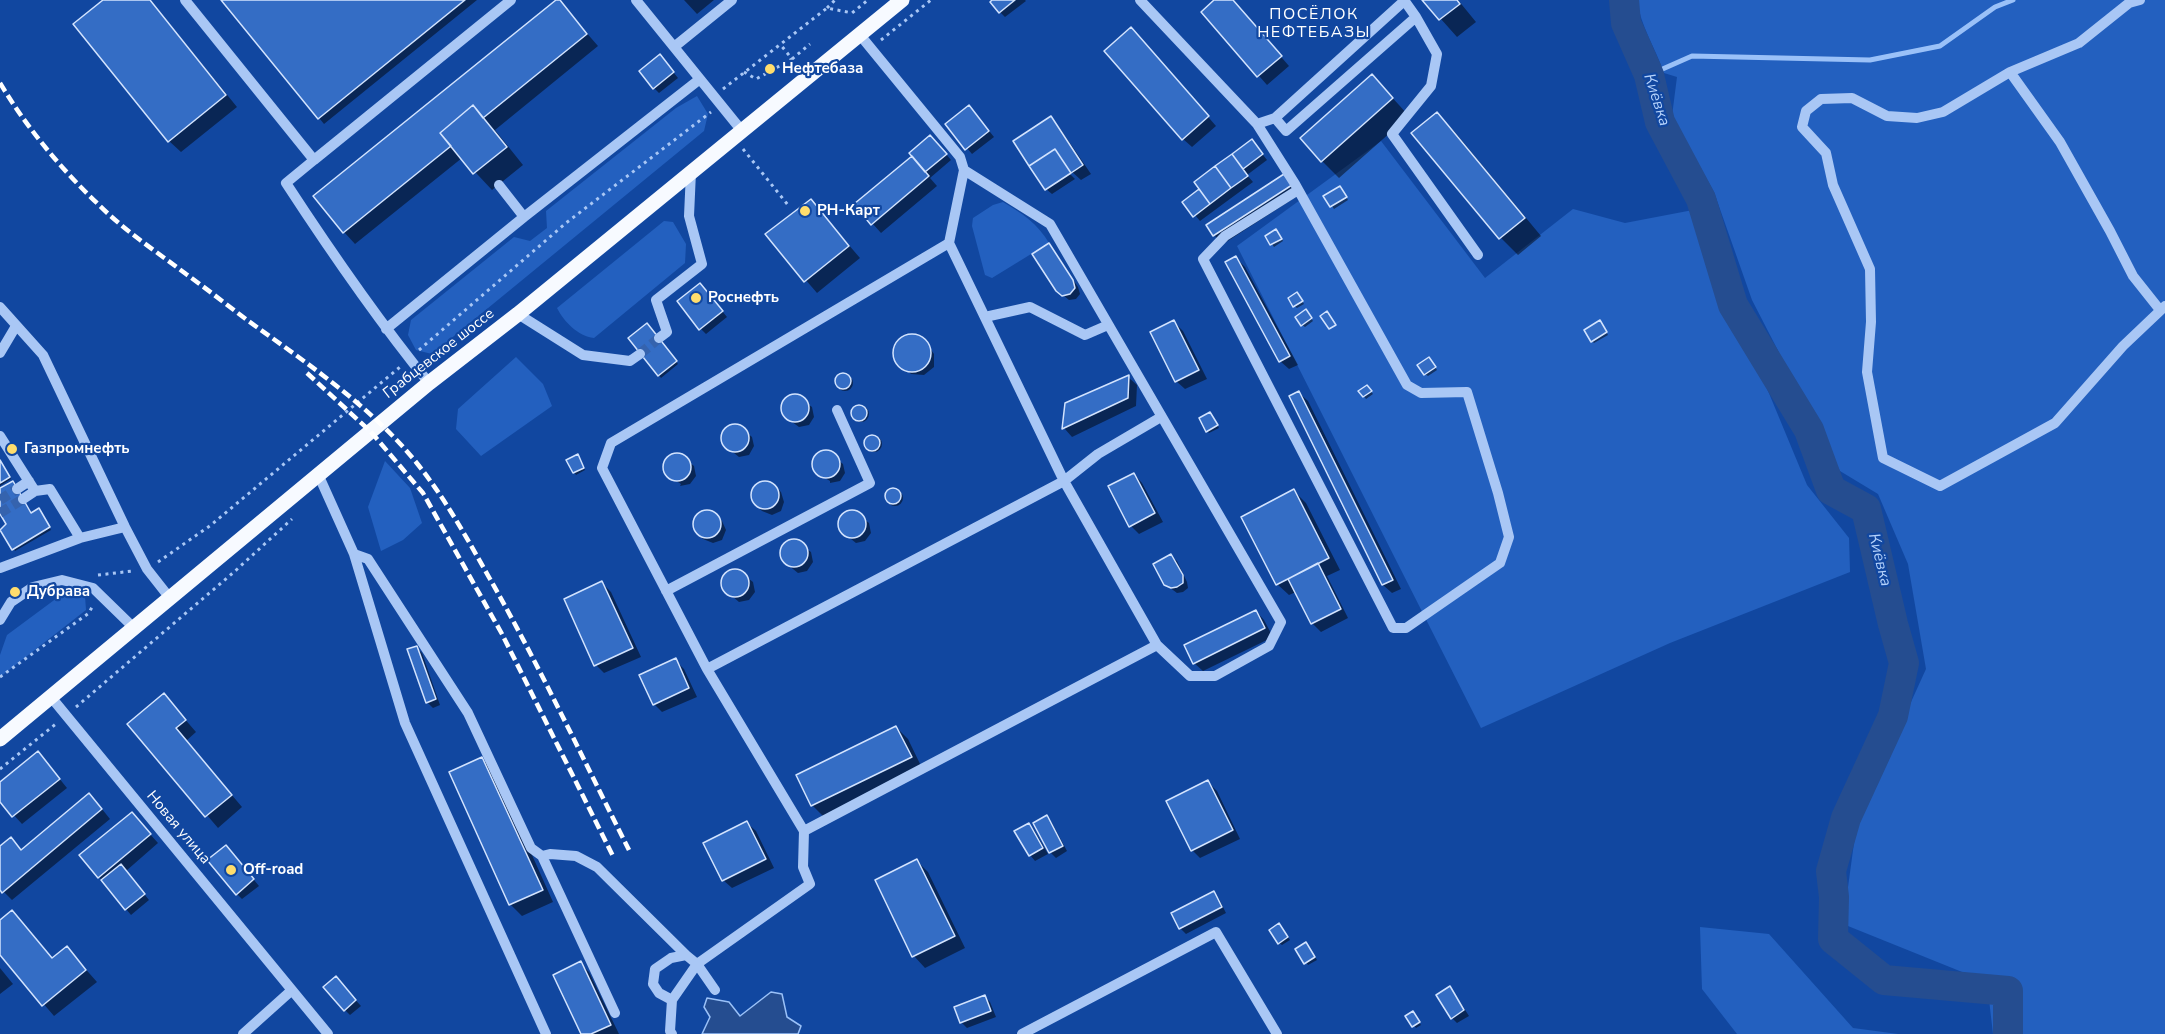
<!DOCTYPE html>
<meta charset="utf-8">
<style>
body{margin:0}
canvas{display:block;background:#1147a0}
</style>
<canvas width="2165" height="1034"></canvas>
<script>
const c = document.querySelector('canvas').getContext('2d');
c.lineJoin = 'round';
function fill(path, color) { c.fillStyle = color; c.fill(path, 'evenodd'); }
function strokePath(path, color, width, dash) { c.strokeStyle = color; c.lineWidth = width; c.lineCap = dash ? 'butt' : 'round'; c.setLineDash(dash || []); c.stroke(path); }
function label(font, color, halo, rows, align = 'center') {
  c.font = font + ' "Nunito Sans",sans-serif'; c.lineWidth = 4.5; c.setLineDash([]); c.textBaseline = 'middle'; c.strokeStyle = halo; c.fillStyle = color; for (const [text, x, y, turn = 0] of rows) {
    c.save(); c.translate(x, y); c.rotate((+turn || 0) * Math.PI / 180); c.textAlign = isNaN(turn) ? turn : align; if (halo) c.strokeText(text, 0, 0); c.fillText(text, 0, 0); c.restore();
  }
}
const green = new Path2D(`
 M1637,0H2165V1034H1993L1987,982L1843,924L1857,821L1926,669L1908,564L1878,494L1840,471L1752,300L1714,192L1672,116L1677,77L1664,73C1656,49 1640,25 1637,0Z
 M697,96L708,114L704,131L432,354L416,350L408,335L411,320L514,237L530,241L547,228L546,211L676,108Z
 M1381,141L1485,278L1573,209L1625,223L1693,210L1807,485L1849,538L1850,572L1670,643L1481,728L1237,246Z
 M1003,202C1022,213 1038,224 1049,243L992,278L985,275L972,226L973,218L993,205Z
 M664,221L673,222L686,244L685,263L594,338C578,336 564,322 557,308Z
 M516,357L543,384L552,406L481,456L456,429L458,409Z
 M385,461L410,488L422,523L403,540L381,551L368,507Z
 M61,595L85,596L86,610L0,677V655L7,635Z
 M1700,927L1769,934L1853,1028L1898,1034H1737L1702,989Z`);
const water = new Path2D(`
 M771,992L782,994L787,1017L801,1026L798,1034H702L710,1017L704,1007L707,998L729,1002L740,1016Z`);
const shadow = new Path2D(`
 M105,0H150L237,107L181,152L169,141Z
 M223,0H477L324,124Z
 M558,0L598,46L495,130L523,165L492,190L462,158L355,244L344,232Z
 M684,0H714L697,14Z
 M994,0H1025L1026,1L1005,17L1000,12Z
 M1216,0H1232L1289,66L1267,85L1203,12Z
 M1424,0H1458L1476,22L1457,37Z
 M1140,38L1216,126L1192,147L1183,139Z
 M665,62L678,78L659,93L654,88Z
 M1389,94L1409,116L1339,178L1322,161Z
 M974,112L994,137L972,154L947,124Z
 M1436,114L1454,131L1541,236L1518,255L1501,238L1413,133Z
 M1051,118L1059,127L1091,174L1081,180L1071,171H1067L1075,179L1052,194L1046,189Z
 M1252,141L1267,160L1247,175L1253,182L1200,221L1184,202L1201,189L1196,183Z
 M936,142L951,160L930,178L937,186L881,233L856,205L914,156Z
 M1284,176L1299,195L1223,244L1214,235L1208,225Z
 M1342,190L1348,200L1334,209L1325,196Z
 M811,201L860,258L817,293L767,235Z
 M1279,233L1283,241L1274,247L1267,237Z
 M1049,245L1078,287L1080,294L1076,299L1069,300L1057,290Z
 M1236,258L1245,267L1298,365L1289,369L1280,361Z
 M705,290L727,317L706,334L701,329Z
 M1299,296L1304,304L1297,308L1294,306Z
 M1308,314L1313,321L1305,327L1302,325Z
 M1174,322L1183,331L1207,379L1185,389L1176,381Z
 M1602,324L1608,335L1594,343L1592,341Z
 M649,327L678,364L661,378L630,338Z
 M913,336L925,341L934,354V367L924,375L911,374L896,358V345L906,337Z
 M1431,361L1437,370L1428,376L1425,374Z
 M837 383a8 8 0 1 1 16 0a8 8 0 1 1-16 0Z
 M1128,377L1137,385L1136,406L1072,437L1064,428L1067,404Z
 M1369,389L1373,394L1366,399L1360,391Z
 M1299,393L1308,401L1401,589L1392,593L1383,585L1291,397Z
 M797,396L812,407L814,417L809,425L799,427L784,416L782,406L788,397Z
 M853 414a8 8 0 1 1 16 0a8 8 0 1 1-16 0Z
 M1212,416L1219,428L1209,433L1207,431Z
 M738,425L752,437L754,446L749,455L739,457L724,445L723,435L728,427Z
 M866 444a8 8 0 1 1 16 0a8 8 0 1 1-16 0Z
 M828,452L843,464L845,473L840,481L830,483V481L815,472L813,462L819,454Z
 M679,454L694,466L696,476L690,484L680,486L681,484L666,474L664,464L669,456Z
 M580,459L585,470L576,475L574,472Z
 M0,460L11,479L0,486Z
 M1134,474L1142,483L1163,522L1139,534L1131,526Z
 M765,482L775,486L781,492L784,502L781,511L772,515L762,511L756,505L752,495L756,486Z
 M0,490L32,514L41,513L51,530L15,551L1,529L8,525L0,511Z
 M887 498a8 8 0 1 1 16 0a8 8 0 1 1-16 0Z
 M1294,491L1306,503L1340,570L1327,576L1348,618L1321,632L1312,623L1296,592L1289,595L1277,584Z
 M707,511L716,515L722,521L726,530L722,540L713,543L703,539L697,533L694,524L697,515Z
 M854,511L869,523L871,533L865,541L856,543L841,531L839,522L845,513Z
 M796,541L811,552L813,562L807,571L798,573L783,561L781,551L787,543Z
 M1171,556L1177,561L1187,582L1188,588L1183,592L1177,593L1165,584Z
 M738,570L753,582L755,592L749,600L739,602L725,590L723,580L728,572Z
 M602,583L611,592L641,657L604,673L596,665Z
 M1256,611L1264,620L1273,637L1203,671L1194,663Z
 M417,648L422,653L440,705L433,708L427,702Z
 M675,660L684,669L697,697L662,712L654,704Z
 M164,695L196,732L186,741L242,807L218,828L129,724Z
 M896,727L908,739L922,768L824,817L812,805Z
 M482,759L494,770L553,902L522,916L510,904Z
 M46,762L67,788L22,824L0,800V784Z
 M1208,782L1217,791L1240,839L1200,858L1192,850Z
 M98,804L110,819L12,900L0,888V848L22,851Z
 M1047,817L1052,823L1067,851L1056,858L1050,852L1035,823Z
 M140,823L158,843L126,871L149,900L131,915L99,877Z
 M747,823L756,831L774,868L732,888L723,880Z
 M1029,824L1034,830L1048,854L1035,861L1030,855Z
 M231,852L259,886L242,899L237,894Z
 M917,861L928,872L965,948L925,968L914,956Z
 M1213,893L1219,899L1226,913L1186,934L1180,928Z
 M12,912L53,959L67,948L97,982L54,1016L0,953V922Z
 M1281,927L1290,940L1282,945L1279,943Z
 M1308,946L1317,960L1308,965L1297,949Z
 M580,963L589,972L619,1034H583Z
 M0,968L13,984L0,994Z
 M341,984L361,1006L350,1015L345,1010Z
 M1450,988L1455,994L1469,1016L1457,1023L1452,1018Z
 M985,997L990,1002L996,1017L967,1028L961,1022Z
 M1415,1016L1421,1025L1416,1028L1407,1017Z`);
const stream = new Path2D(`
 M1649,75L1692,56L1870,60L1940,46L1995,7L2013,0`);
const river = new Path2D(`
 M1624,0L1626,23L1649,75L1660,122L1701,199L1733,305L1809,430L1831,490L1866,509L1893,624L1904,663L1893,716L1846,818L1831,871L1834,897L1833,939L1884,980L2008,991V1034`);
const building = new Path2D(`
 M103,0H150L226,95L168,142L73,24Z
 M221,0H465L318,119Z
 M556,0H560L587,34L483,118L473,105L440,133L451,146L343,233L313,196Z
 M992,0H1015L999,13L990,2Z
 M1214,0H1233L1282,56L1257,77L1201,12Z
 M1422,0H1457L1460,4L1439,20Z
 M1131,27L1209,116L1182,140L1104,51Z
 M660,54L674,72L653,89L639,71Z
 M1372,74L1393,98L1321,162L1300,138Z
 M473,105L507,147L473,174L440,133Z
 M969,105L989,131L965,150L945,124Z
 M1437,112L1525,218L1499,239L1411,133Z
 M1051,116L1083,165L1071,173L1055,149L1029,166L1013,141Z
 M930,135L947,154L925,172L909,153Z
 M1252,139L1263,154L1243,169L1232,154Z
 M1055,149L1071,173L1045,190L1029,166Z
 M1232,154L1248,176L1231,188L1215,166Z
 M912,156L929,176L871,225L854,204Z
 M1215,166L1231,188L1210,204L1194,182Z
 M1284,174L1292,185L1213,236L1206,225Z
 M1340,186L1347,197L1330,207L1323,196Z
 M1199,189L1210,204L1193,217L1182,202Z
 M811,199L849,246L804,282L765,234Z
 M1276,229L1282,239L1270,245L1265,236Z
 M1049,243L1073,280L1075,288L1070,294L1062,296L1056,291L1032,254Z
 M1236,256L1290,356L1279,362L1225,262Z
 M700,283L723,311L699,330L677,301Z
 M1297,292L1303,301L1293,307L1288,298Z
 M1306,309L1312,318L1301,326L1295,317Z
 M1327,311L1336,325L1329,329L1320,316Z
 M1174,320L1199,370L1175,382L1150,332Z
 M1600,320L1607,332L1591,342L1584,330Z
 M647,323L677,361L658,376L628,338Z
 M893 353a19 19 0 1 1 38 0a19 19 0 1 1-38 0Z
 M1429,357L1436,367L1424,375L1417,365Z
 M835 381a8 8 0 1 1 16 0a8 8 0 1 1-16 0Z
 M1129,375L1128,398L1062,429L1065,403Z
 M1367,385L1372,391L1363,397L1358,391Z
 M1299,391L1393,580L1382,585L1289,396Z
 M781 408a14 14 0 1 1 28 0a14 14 0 1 1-28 0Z
 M851 413a8 8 0 1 1 16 0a8 8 0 1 1-16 0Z
 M1210,412L1218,425L1206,432L1199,418Z
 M721 438a14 14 0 1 1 28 0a14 14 0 1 1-28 0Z
 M864 443a8 8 0 1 1 16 0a8 8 0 1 1-16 0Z
 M812 464a14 14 0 1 1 28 0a14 14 0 1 1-28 0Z
 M663 467a14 14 0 1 1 28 0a14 14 0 1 1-28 0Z
 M578,454L584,468L573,473L566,460Z
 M0,460L10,477L0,483Z
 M1134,473L1155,513L1129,527L1108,486Z
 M751 495a14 14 0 1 1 28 0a14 14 0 1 1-28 0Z
 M13,481L31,513L39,508L50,527L12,550L0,530L6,524L0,514V488Z
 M885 496a8 8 0 1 1 16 0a8 8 0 1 1-16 0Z
 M1294,489L1329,558L1276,585L1241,517Z
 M838 524a14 14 0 1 1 28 0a14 14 0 1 1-28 0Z
 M693 524a14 14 0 1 1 28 0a14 14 0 1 1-28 0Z
 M780 553a14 14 0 1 1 28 0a14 14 0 1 1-28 0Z
 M1171,554L1183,575V583L1177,587L1171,588L1164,585L1153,564Z
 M1318,563L1341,609L1311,624L1288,579Z
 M721 583a14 14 0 1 1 28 0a14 14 0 1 1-28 0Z
 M602,581L633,648L594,666L564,599Z
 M1256,610L1265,628L1193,664L1184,645Z
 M417,646L436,699L426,703L407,649Z
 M676,658L689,688L653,705L639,675Z
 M164,693L186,720L176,728L232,795L205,817L127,724Z
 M896,726L912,757L811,806L796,775Z
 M38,751L60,779L12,817L0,802V782Z
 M482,757L543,890L509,905L449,772Z
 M1208,780L1233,830L1191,851L1166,801Z
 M89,793L102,809L2,893L0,890V846L11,837L21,850Z
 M132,812L151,834L98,878L79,855Z
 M1047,815L1063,846L1049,853L1033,823Z
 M747,821L766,859L722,881L703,843Z
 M1029,823L1043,848L1029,856L1014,831Z
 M226,845L254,879L236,895L207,860Z
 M917,859L955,936L912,957L875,880Z
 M121,864L145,894L125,910L101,880Z
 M1214,891L1222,907L1179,929L1171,913Z
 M12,910L52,958L67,946L86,970L42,1006L0,955V920Z
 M1279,923L1288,937L1278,944L1269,930Z
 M1306,942L1315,957L1304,964L1295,949Z
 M581,961L611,1025L591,1034H581L553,975Z
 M336,976L356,1000L344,1011L323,987Z
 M1450,986L1464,1010L1451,1019L1436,995Z
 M985,995L991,1011L960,1023L954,1007Z
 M1413,1011L1420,1022L1412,1027L1405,1016Z`);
const minorTunnel = new Path2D(`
 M640,354L659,338
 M0,500L17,489
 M0,513L23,499`);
const path = new Path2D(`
 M827,8L835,0
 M881,40L931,0
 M792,59L810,44
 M744,72L756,79L792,59L780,44
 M723,89L827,8L852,13L868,0
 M743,149L788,205
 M419,350L566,223L711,112
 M158,562L211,525L400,367
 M98,575L133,571
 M0,677L89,613L93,605
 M76,707L234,572L292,519
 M0,769L57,723`);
const minor = new Path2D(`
 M185,0L314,160L511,0
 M636,0L742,131
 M1140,0L1257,124L1275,118L1404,1
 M2140,0L2129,3L2079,43L2010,72L1943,112L1917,118L1887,116L1852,98L1821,99L1806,111L1802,127L1826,153L1833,185L1870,269L1871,322L1867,372L1883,458L1940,486L2055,423L2123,346L2165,306
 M1416,17L1437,54L1431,86L1392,134L1478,255
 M860,35L960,157L964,170L949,243L1064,481L1157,645L1190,676H1215L1269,646L1281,622L1050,224L964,170
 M674,47L732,0
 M2010,72L2060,142L2110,231L2133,276L2160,310
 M1275,118L1286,131L1416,17L1404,0
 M1257,124L1295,184L1407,385L1421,393L1467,392L1498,493L1509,537L1500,563L1406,628H1393L1203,259L1225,236L1298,190
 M314,160L286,183C331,252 377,319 429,383
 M524,217L700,79
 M949,243L611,443L602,468L707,669L1064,481L1098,454L1161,417
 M0,307L43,355L125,527L147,569L169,597
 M518,314L583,355L630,361L640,354
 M985,317L1030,307L1085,335L1108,325
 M386,329L524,217L499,185
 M659,338L667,332L656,300L702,264L689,216L691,172
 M0,353L16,326
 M0,436L35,491L50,489L80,538L125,527
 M318,474L354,554L405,723L546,1034
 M17,489L29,481
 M23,499L35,491
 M354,554L368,559L468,713L531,848L542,856
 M0,568L80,538
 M666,591L870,483L837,410
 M0,620L11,602L33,587L62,580L93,588L133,627
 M707,669L804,831L1157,645
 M51,697L328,1034
 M672,1000L659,993L653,984L655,969L671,958L686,955L697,964L810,884L803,867L804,831
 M615,1013L542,856L550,854L576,856L597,867L686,955
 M243,1034L292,990
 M672,1034L670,1031L672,1000L697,964L715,990
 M1022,1034L1216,932L1277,1034`);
const major = new Path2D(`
 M0,739L429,383L518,314L902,0`);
const rail = new Path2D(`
 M0,83C27,128 61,169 99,205C125,231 157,252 186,274C207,289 227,305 247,320C301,359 359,398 404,448C439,487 464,533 490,579C540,667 583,759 629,850
 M307,373L371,432L423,493L502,634L613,856`);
const markers = [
 [770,69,6,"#ffdd6d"],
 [805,211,6,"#ffdd6d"],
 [696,298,6,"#ffdd6d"],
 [12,449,6,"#ffdd6d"],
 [15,592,6,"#ffdd6d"],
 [231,870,6,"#ffdd6d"]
];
const poiNames = [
 ["Нефтебаза",782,69],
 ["РН-Карт",817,211],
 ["Роснефть",708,298],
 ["Газпромнефть",24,449],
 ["Дубрава",27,592],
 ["Off-road",243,870]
];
const streetNames = [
 ["Грабцевское шоссе",439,354,-38],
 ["Новая улица",178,828,50]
];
const neighbourhoodNames = [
 ["ПОСЁЛОК",1314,15],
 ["НЕФТЕБАЗЫ",1314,33]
];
const waterNames = [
 ["Киёвка",1656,100,72],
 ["Киёвка",1879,560,76]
];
fill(green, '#2360bf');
fill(water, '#254d90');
strokePath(water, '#9ac1f8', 1.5);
fill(shadow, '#0007');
strokePath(stream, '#9ac1f8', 5);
strokePath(river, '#254d90', 30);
fill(building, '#346dc5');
strokePath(building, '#d2e3fe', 1.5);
strokePath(minorTunnel, '#3563ae', 10, [10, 5]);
strokePath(path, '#a9c7f5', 3, [3, 4.5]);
strokePath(minor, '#a9c7f5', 10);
strokePath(major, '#f7faff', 15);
strokePath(rail, '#fff', 4.5, [10, 4.5]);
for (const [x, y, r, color] of markers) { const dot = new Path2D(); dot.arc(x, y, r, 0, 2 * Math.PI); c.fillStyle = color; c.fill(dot); strokePath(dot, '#1147a0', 2); }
label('bold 15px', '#fff', '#1147a0', poiNames, 'left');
label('15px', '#fff', '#1147a0', streetNames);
c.letterSpacing = '1.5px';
label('16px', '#fff', '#1147a0', neighbourhoodNames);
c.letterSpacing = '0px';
label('italic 16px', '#b5d2fb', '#1147a0', waterNames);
</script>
